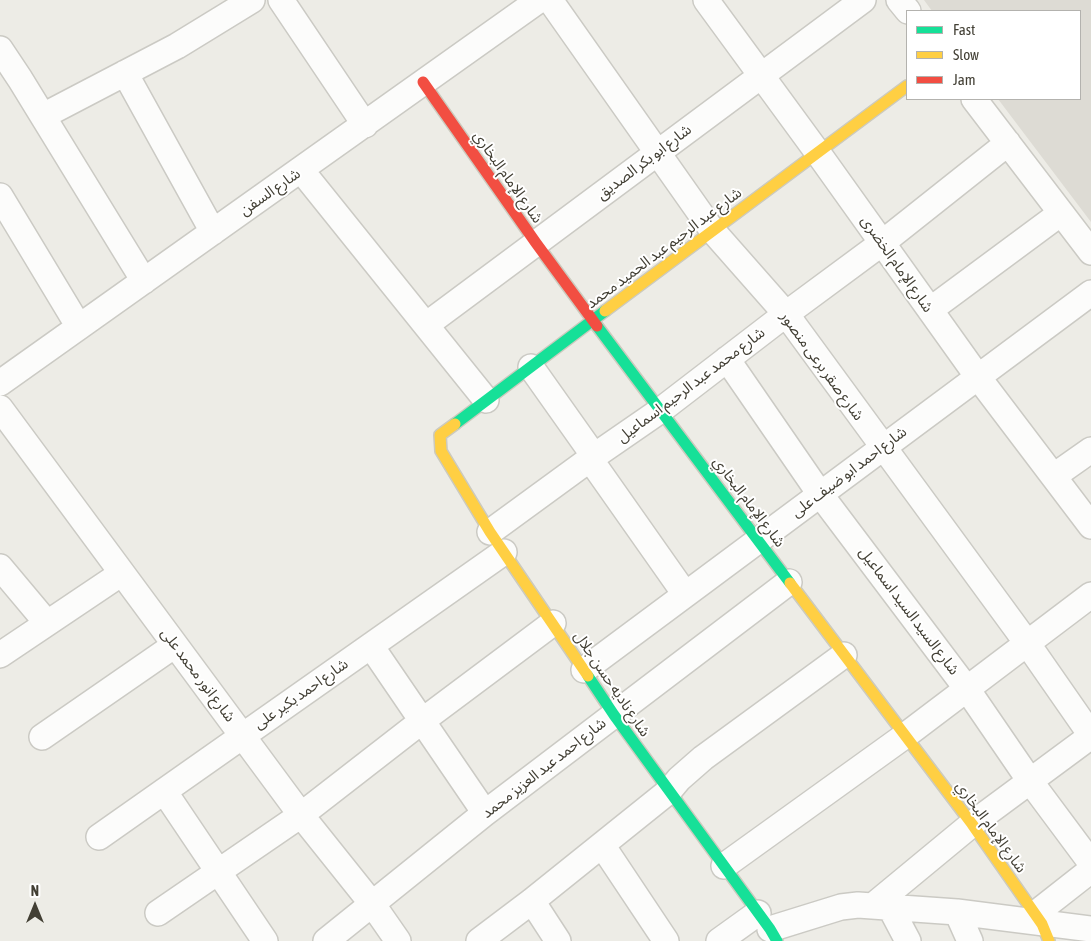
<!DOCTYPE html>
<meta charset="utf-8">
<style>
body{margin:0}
#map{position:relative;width:1091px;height:941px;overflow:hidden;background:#edece6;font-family:"Asap Condensed",sans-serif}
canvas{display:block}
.legend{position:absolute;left:906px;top:10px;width:175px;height:90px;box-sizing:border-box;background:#fff;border:1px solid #b3b2ae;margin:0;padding:6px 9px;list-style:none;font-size:15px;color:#423f34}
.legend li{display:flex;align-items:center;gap:10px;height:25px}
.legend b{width:25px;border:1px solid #b3b2ae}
.north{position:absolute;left:10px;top:881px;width:50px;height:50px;-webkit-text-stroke:4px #fff;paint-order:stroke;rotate:0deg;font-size:14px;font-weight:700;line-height:20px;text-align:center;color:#423f34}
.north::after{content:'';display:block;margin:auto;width:18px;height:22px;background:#423f34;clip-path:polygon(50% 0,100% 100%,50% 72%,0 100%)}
</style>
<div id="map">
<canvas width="1091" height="941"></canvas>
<ul class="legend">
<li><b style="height:6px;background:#16e098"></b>Fast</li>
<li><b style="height:6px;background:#ffcf43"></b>Slow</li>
<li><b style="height:6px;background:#f24e42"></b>Jam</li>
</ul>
<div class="north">N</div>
</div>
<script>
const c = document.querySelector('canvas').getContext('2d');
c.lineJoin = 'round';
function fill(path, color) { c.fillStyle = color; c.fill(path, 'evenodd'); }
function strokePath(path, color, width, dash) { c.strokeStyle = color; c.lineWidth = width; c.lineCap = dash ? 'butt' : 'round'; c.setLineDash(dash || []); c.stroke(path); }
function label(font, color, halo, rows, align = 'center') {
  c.font = font + ' "Asap Condensed","Noto Sans Arabic",sans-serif'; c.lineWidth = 4; c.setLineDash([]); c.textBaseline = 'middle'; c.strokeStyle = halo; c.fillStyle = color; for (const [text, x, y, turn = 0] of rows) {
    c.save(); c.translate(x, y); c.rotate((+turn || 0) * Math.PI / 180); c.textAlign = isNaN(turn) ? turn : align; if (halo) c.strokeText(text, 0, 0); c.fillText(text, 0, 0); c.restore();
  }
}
const industrial = new Path2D(`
 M924,0H1091V222L998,99H1080V11H932Z`);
const street = new Path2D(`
 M281,0L365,125
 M550,0L712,230L786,314L1027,643L1091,735
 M706,0L818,153L978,377L1091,526
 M899,0L908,11
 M0,49L20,79L144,281
 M125,73L213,232
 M974,99L1091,252
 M43,116L177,46L252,0
 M301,170L486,400
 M0,196L79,327
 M930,310L1061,213
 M426,325L863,0
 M727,359L820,494L967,689L1030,781L1091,863
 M531,367L594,456
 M0,383L539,0
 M0,408L301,815L373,905L398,941
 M590,459L685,594
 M1054,476L1091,450
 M490,532L590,459L661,410L786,314L882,243L1008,143
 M0,567L47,623
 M371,646L485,813
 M0,655L122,573
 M584,670L1091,293
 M42,737L175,645
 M164,791L265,941
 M99,837L504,552
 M602,845L666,941
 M724,866L906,735L1091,595
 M532,901L558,941
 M874,905L972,824L1091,736
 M890,907L908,941
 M957,912L970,941
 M158,913L301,815L422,721L553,623
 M1035,914L1091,870
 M770,929L841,907L858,905L957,912L1091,929
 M326,941L485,813L789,582
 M479,941L532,901L669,791L679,779L703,758L844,655
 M719,941L758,913`);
const fast = new Path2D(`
 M597,326L790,583
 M455,424L605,311
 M588,676L614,715L770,929L777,941`);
const slow = new Path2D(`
 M605,311L907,86
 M455,424L440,435L441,451L490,532L588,676
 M790,583L972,824L1042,924L1049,941`);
const jam = new Path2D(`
 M423,82L536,243L597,326`);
const streetNames = [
 ["شارع ابو بكر الصديق",644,162,-37],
 ["شارع الإمام البخاري",508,177,55],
 ["شارع السفن",270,192,-35],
 ["شارع عبد الرحيم عبد الحميد محمد",664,248,-37],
 ["شارع الإمام الخضرى",897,264,55],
 ["شارع صقر برعى منصور",822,366,54],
 ["شارع محمد عبد الرحيم اسماعيل",691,385,-37],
 ["شارع احمد ابو ضيف على",849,472,-37],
 ["شارع الإمام البخاري",749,502,53],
 ["شارع السيد السيد اسماعيل",909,611,53],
 ["شارع انور محمد على",198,675,53],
 ["شارع ناديه حسن جلال",612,684,56],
 ["شارع احمد بكير على",301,694,-35],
 ["شارع احمد عبد العزيز محمد",544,768,-38],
 ["شارع الإمام البخاري",991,827,54]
];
fill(industrial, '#dddbd4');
strokePath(street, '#cbcac4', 28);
strokePath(fast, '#cccabe', 14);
strokePath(slow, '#cccabe', 14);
strokePath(jam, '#cccabe', 14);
strokePath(street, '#fcfcfb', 25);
strokePath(fast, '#16e098', 11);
strokePath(slow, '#ffcf43', 11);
strokePath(jam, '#f24e42', 11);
label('15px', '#423f34', '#fff', streetNames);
</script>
